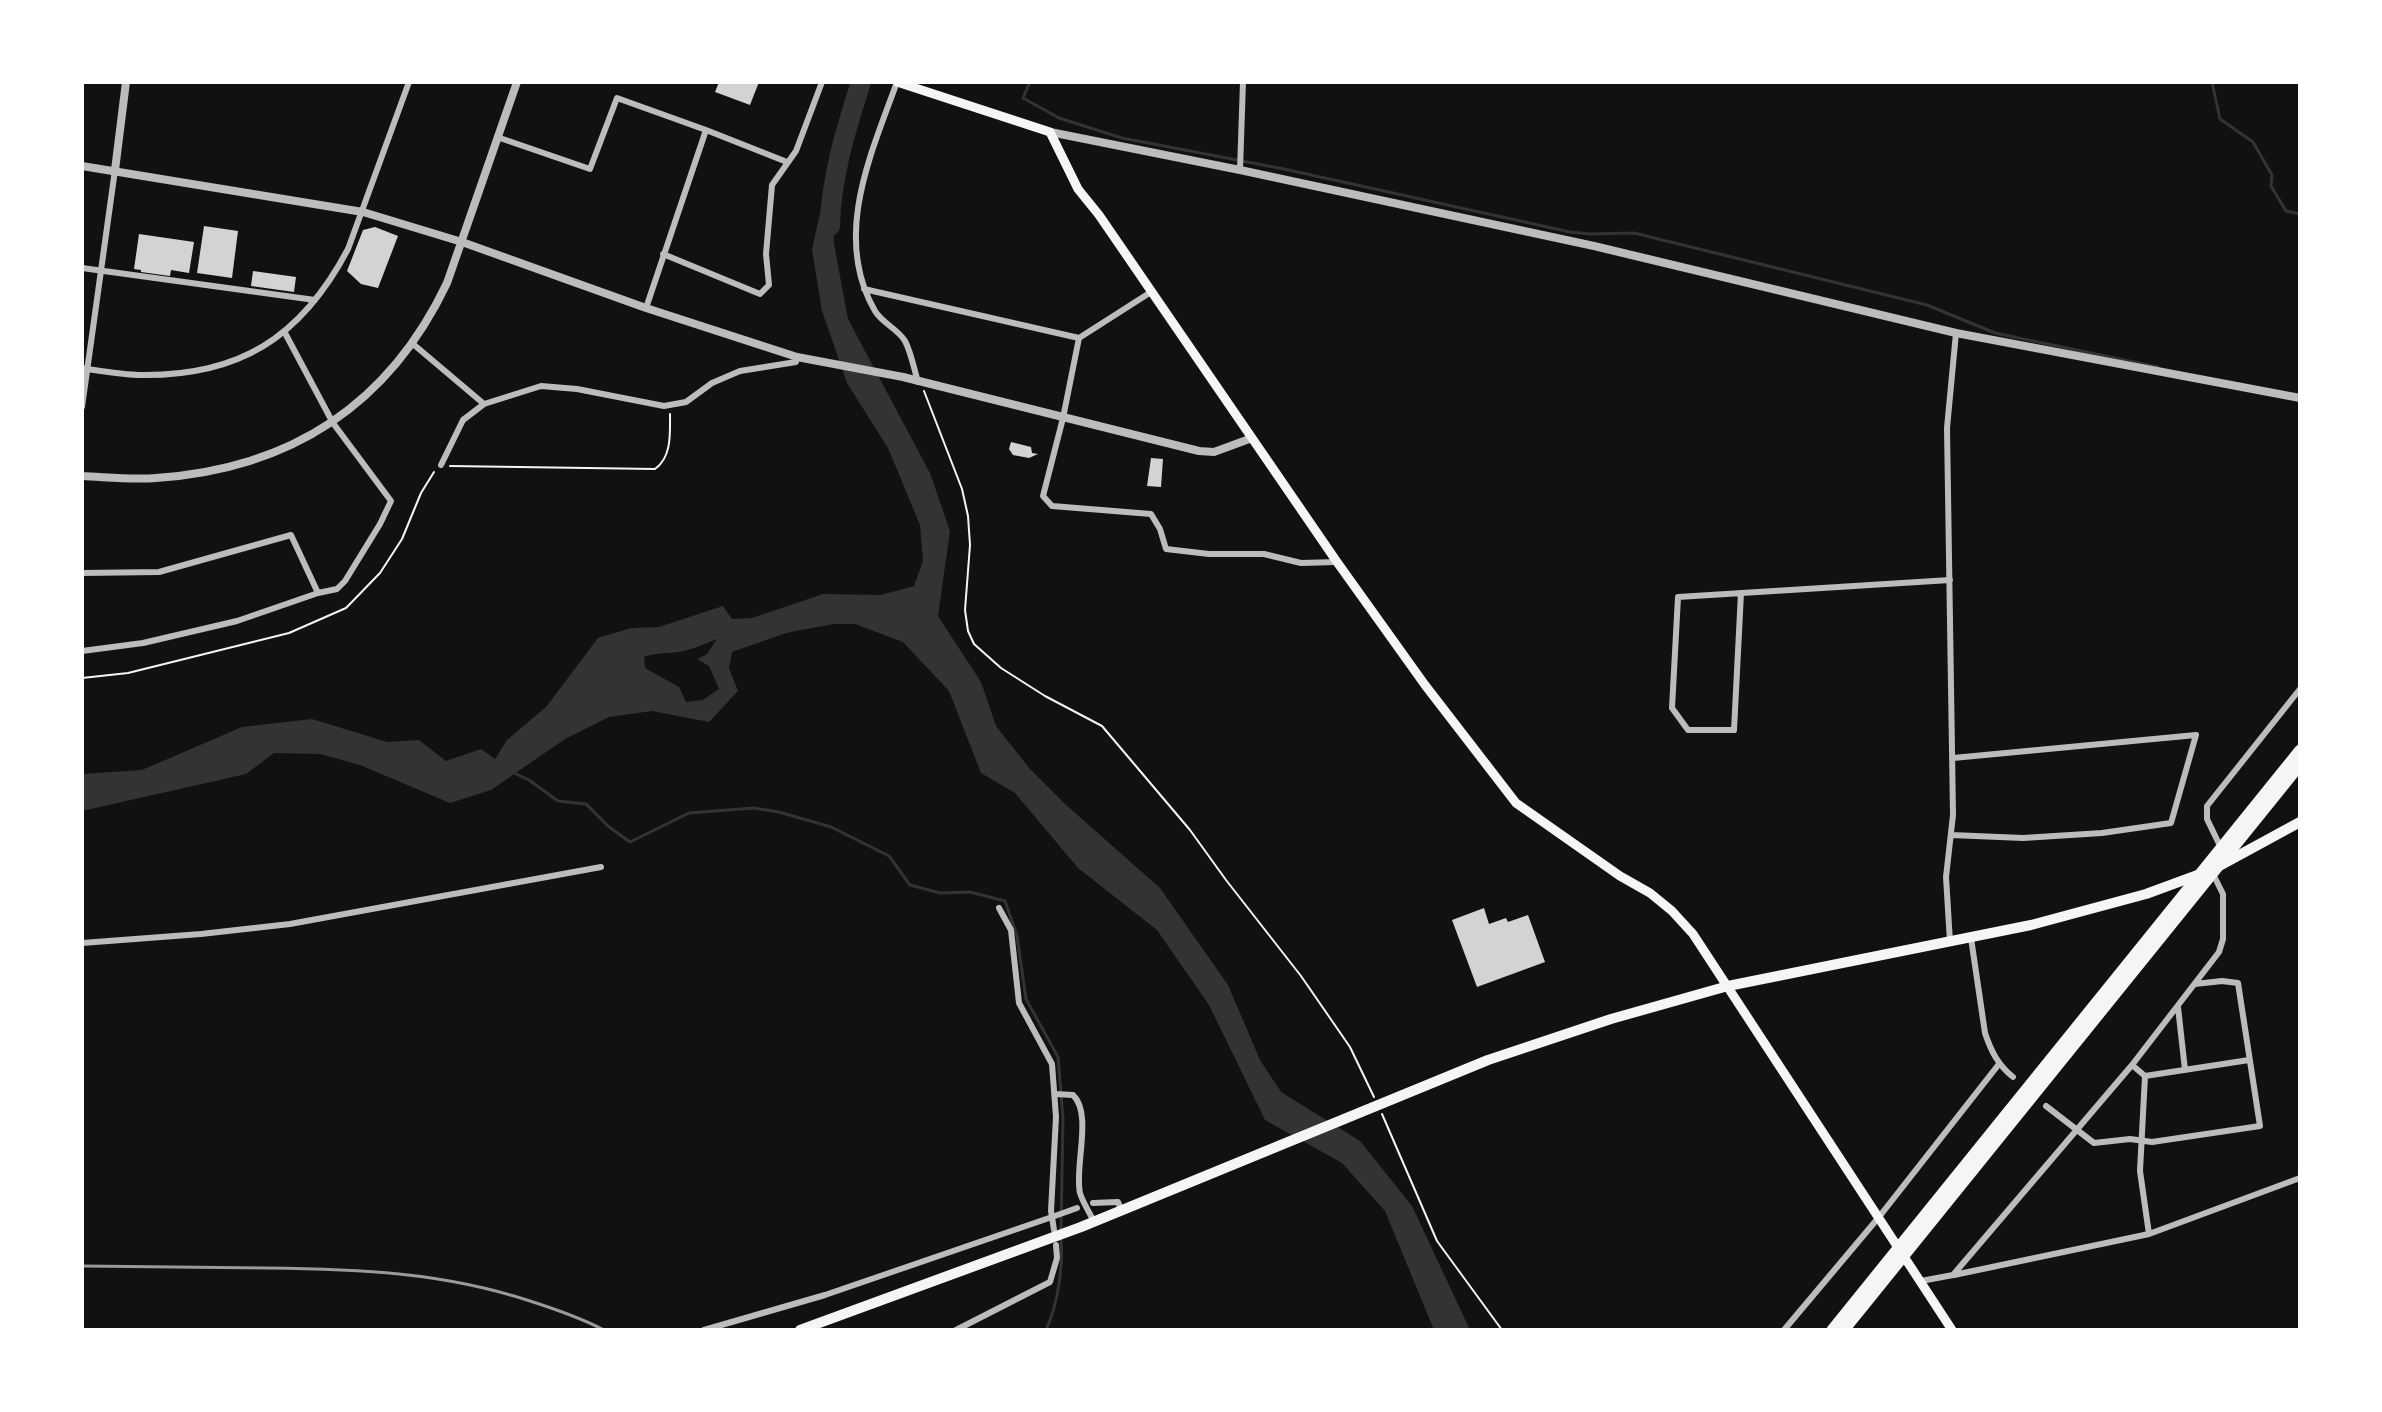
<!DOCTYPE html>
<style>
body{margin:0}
#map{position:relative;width:2382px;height:1412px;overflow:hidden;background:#111;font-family:Inter,sans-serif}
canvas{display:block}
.frame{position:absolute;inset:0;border:84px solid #fff;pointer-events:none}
</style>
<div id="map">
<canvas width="2382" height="1412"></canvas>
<div class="frame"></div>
</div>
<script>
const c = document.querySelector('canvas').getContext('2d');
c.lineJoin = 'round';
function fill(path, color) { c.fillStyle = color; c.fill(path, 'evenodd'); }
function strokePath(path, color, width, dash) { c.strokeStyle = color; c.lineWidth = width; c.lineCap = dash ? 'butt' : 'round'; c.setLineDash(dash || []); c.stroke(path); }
const water = new Path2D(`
 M830,167L834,244L848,319L930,473L950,531L938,616L981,682L996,726L1030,769L1065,804L1160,888L1228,985L1260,1060L1281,1092L1360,1141L1412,1206L1470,1330H1434L1385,1211L1342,1163L1265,1120L1209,1005L1157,930L1078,868L1015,793L981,773L949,691L903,642L855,624H833L786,633L732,652L729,668L738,691L709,722L652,711L609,717L565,739L491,790L450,803L360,765L320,754L274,753L246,774L82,811V774L142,770L242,727L312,719L387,742L419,740L446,761L481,749L495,759L507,740L546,707L598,638L631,628L659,627L723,606L732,619L752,618L823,594L881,595L914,586L923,561L920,525L888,448L847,383L822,311L812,250ZM717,639L707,654L697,659L709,666L719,689L703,700L686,702L679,687L645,668L644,657C656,652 670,654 684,651C696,648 706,643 717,639Z`);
const stream = new Path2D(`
 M1030,82L1023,98L1059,118L1122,138L1284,169L1570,232L1590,234L1634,233L1927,305L1995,333L2158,367
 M2212,82L2220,119L2253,142L2272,175L2271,186L2286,211L2300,214
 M514,773L529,780L558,801L586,804L609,827L630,842L689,813L754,808L779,812L831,827L889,856L910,885L940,893L970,892L1005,901L1017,936L1026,999L1058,1057L1063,1118L1061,1231
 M1046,1330C1058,1304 1063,1268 1061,1239`);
const river = new Path2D(`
 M830,226C831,177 846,129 861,82`);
const building = new Path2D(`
 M719,82H759L750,105L715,92Z
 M204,226L238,231L232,278L197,273Z
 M375,227L398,236L378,288L361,284L347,271L363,230Z
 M139,234L194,242L189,273L171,270L170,276L141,272V270L134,269Z
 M253,271L296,277L294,292L251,286Z
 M1011,442L1031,447L1032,453L1038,454L1029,458L1013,455L1009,449Z
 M1151,458L1163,459L1161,487L1147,486Z
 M1484,908L1489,924L1506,918L1508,922L1528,915L1545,962L1477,987L1452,920Z`);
const path = new Path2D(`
 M924,391L962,489L968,516L970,545L965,610L968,631L974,644L1001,668L1045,696L1102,726L1190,830L1226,880L1301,976L1350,1047L1374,1097
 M450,466L655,469C672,457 670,433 670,414
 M82,678L128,673L289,633L346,608L380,573L402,539L421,493L434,472
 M1382,1114L1437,1241L1502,1330`);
const minor = new Path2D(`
 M897,82C871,154 832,237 875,311C882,323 898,329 905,341C911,352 914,369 918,382
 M497,137L590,169L617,98L706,130L787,162
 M1240,170L1243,82
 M663,254L760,294L769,285L766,254L772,185L796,151L822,82
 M82,268L315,300
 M864,289L1079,338
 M1151,292L1079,338L1063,418L1043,496L1052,506L1151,514L1160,529L1166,549L1209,554H1264L1301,563L1337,562
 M646,308L706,130
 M413,344L484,404
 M82,368C100,371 119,374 138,375C239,377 301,338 348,249L409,82
 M82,407L115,170
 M441,465L463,420L484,404L541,386L577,389L664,406L686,402L712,383L740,371L796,362L797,357
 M82,573L159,572L291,535L318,593
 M1741,593L1734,730H1688L1672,708L1678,597L1950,580
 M82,651L143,643L237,621L318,593L337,589L345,581L380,524L391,501L333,423L285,333
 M1951,835L2023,838L2102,833L2171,823L2196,735L1953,758
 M2222,850L2207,819V806L2300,689
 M1971,938L1985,1033C1991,1051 1998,1065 2013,1077
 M1950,942L1946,877L1953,815L1947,428L1956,333
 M82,943L201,934L290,924L601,867
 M2178,1007L2185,1070
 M2132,1065L2145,1076L2249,1060
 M2145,1076L2140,1171L2149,1234
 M1055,1094L1073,1095C1093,1114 1074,1167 1080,1193C1083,1203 1090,1213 1094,1222
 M2046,1106L2094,1143L2130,1139L2152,1142L2260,1126L2238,983L2222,981L2195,984
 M1093,1203L1118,1202L1121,1209
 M1054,1230L1052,1217L1077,1208
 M1954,1275L2149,1234L2300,1178
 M1921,1281L1953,1275L2132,1065L2219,952L2223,939V894L2213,874
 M704,1330L825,1295L1052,1217L1051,1211L1056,1117L1052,1064L1019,1003L1011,930L999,908
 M956,1330L1050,1282L1057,1258L1056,1245
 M1784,1330L1879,1217L1999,1064`);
const tertiary = new Path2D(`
 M1050,132L1240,170L1594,246L1956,333L2300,398
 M82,166L363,212L462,242L646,308L797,357L903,377L1199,451L1214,452L1252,438
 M115,170L126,82
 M82,476C106,477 132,480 156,478C290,469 389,405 447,283L517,82`);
const secondary = new Path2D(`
 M897,82L1050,132L1078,189L1099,215L1337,562L1425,685L1516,803L1620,876L1650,893L1672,911L1693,934L1952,1330`);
const trunk = new Path2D(`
 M2221,865L2300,822
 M800,1330L1081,1227L1488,1060L1611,1019L1728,986L2031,925L2146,894L2203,873`);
const motorway = new Path2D(`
 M1832,1330L2300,750
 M1844,1330L2300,765`);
const rail = new Path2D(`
 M82,1266C143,1267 204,1267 265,1268C357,1269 442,1272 530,1301C555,1309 581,1318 604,1330`);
fill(water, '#333');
strokePath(stream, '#333', 3);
strokePath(river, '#333', 20);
fill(building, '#d3d3d3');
strokePath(path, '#f5f5f5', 2);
strokePath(minor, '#bcbcbc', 6);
strokePath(tertiary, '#bcbcbc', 8);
strokePath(secondary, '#f5f5f5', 9);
strokePath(trunk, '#f5f5f5', 10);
strokePath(motorway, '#f5f5f5', 11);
strokePath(rail, '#9a9a9a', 3);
</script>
